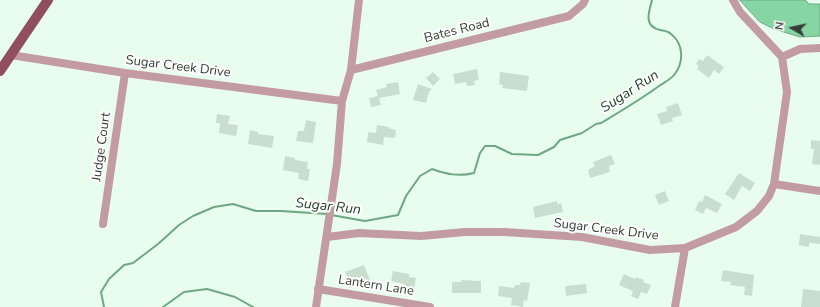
<!DOCTYPE html>
<style>
body{margin:0}
#map{position:relative;width:820px;height:307px;overflow:hidden;background:#e9fdef;font-family:"Nunito Sans",sans-serif}
canvas{display:block}
.north{position:absolute;left:772px;top:8px;width:40px;height:40px;-webkit-text-stroke:3px #fff;paint-order:stroke;rotate:279deg;font-size:11px;font-weight:700;line-height:16px;text-align:center;color:#353d37}
.north::after{content:'';display:block;margin:auto;width:14px;height:18px;background:#353d37;clip-path:polygon(50% 0,100% 100%,50% 72%,0 100%)}
</style>
<div id="map">
<canvas width="820" height="307"></canvas>
<div class="north">N</div>
</div>
<script>
const c = document.querySelector('canvas').getContext('2d');
c.lineJoin = 'round';
function fill(path, color) { c.fillStyle = color; c.fill(path, 'evenodd'); }
function strokePath(path, color, width, dash) { c.strokeStyle = color; c.lineWidth = width; c.lineCap = dash ? 'butt' : 'round'; c.setLineDash(dash || []); c.stroke(path); }
function label(font, color, halo, rows, align = 'center') {
  c.font = font + ' "Nunito Sans",sans-serif'; c.lineWidth = 4; c.setLineDash([]); c.textBaseline = 'middle'; c.strokeStyle = halo; c.fillStyle = color; for (const [text, x, y, turn = 0] of rows) {
    c.save(); c.translate(x, y); c.rotate((+turn || 0) * Math.PI / 180); c.textAlign = isNaN(turn) ? turn : align; if (halo) c.strokeText(text, 0, 0); c.fillText(text, 0, 0); c.restore();
  }
}
const water = new Path2D(`
 M740,0H805L809,4H820V36L800,37L774,29L760,22Z`);
const stream = new Path2D(`
 M331,215L365,221L398,215L406,196L420,176L432,169C446,174 459,177 474,173L480,153L485,146H495L512,154L538,155L554,147L560,140L582,133L596,124L601,123C621,111 640,100 659,86C663,83 670,80 674,75C684,63 684,44 671,34C668,31 664,31 660,30C643,26 649,12 652,0
 M104,307L101,292L109,279L124,265L133,263L158,244L179,225L193,216L214,207L233,204L256,211H281L327,214
 M163,307L184,292L207,289L235,297L253,307`);
const building = new Path2D(`
 M707,55L724,67L719,74L714,70L709,78L697,69L699,66L696,64L699,59L703,61Z
 M477,69L479,80L474,81L475,85L467,86L466,82L455,84L453,74Z
 M433,72L440,79L433,86L426,78Z
 M500,72L529,76L527,91L502,88L503,85L499,84Z
 M398,82L400,94L379,98L381,105L371,107L369,98L378,96L376,90L387,87L386,84Z
 M418,84L432,89L429,92L426,103L413,100Z
 M678,103L682,115L672,118L673,121L661,125L657,114L667,111L666,107Z
 M217,114L230,116L228,124L238,125L236,136L219,133L220,123H216Z
 M306,120L316,122L313,143L296,141L298,131H304Z
 M377,125L389,127L388,128L396,130L395,138L384,137L383,145L367,142L368,132L376,133Z
 M250,130L258,132V134L274,136L272,148L248,144Z
 M811,140L820,141V165L812,164L814,149H811Z
 M611,155L615,164L609,166L610,172L590,178L588,170L595,166L593,162Z
 M285,156L295,158V160L308,162L307,169H310L308,181L298,179L299,173L283,170Z
 M739,173L755,183L750,191L742,186L734,200L725,194Z
 M665,191L669,201L659,205L655,195Z
 M705,195L722,204L717,213L706,208L703,214L695,210L699,201L702,202Z
 M557,201V204L561,203L563,212L535,218L533,207Z
 M800,234L820,237V244L809,243V247L799,245Z
 M364,265L370,280L361,284L358,277L349,281L345,272Z
 M723,270L754,275L752,296L744,295L745,287L730,285L731,282L721,281Z
 M393,271L409,274V277L416,278L413,295L403,293L404,284L391,281Z
 M624,274L635,279L636,277L644,280L643,282L651,285L647,294L641,292L638,299L631,296L633,291L619,285Z
 M461,280L481,281V293H452V282H461Z
 M521,282L530,283L527,301L524,300L523,307L511,305L512,298L498,296L499,286L514,288L515,285H520Z
 M586,284L587,293L566,296L565,286Z
 M803,289L820,291V307H801Z`);
const minor = new Path2D(`
 M11,55L125,73L342,101
 M782,57L800,49L820,48
 M351,70L569,16L583,4L585,0
 M774,184L820,191
 M103,224L125,73
 M327,237L359,233L421,236L465,232H504L582,237L650,250L685,248L736,227L757,211L769,196L774,184L787,92L782,57L740,12L733,0
 M318,289L430,307
 M316,307L337,164L342,101L351,70L359,0
 M675,307L685,248`);
const major = new Path2D(`
 M0,71L48,0`);
const streetNames = [
 ["Bates Road",457,31,-14],
 ["Sugar Creek Drive",178,67,7],
 ["Judge Court",102,147,-82],
 ["Sugar Creek Drive",606,230,7],
 ["Lantern Lane",376,286,9]
];
const waterNames = [
 ["Sugar Run",630,92,-33],
 ["Sugar Run",328,207,6]
];
fill(water, '#86d6a3');
strokePath(water, '#6ea883', 1);
strokePath(stream, '#6ea883', 2);
fill(building, '#caded0');
strokePath(minor, '#c39ba2', 8);
strokePath(major, '#914e5d', 10);
label('13px', '#353d37', '#fff', streetNames);
label('italic 14px', '#1a3c27', '#fff', waterNames);
</script>
